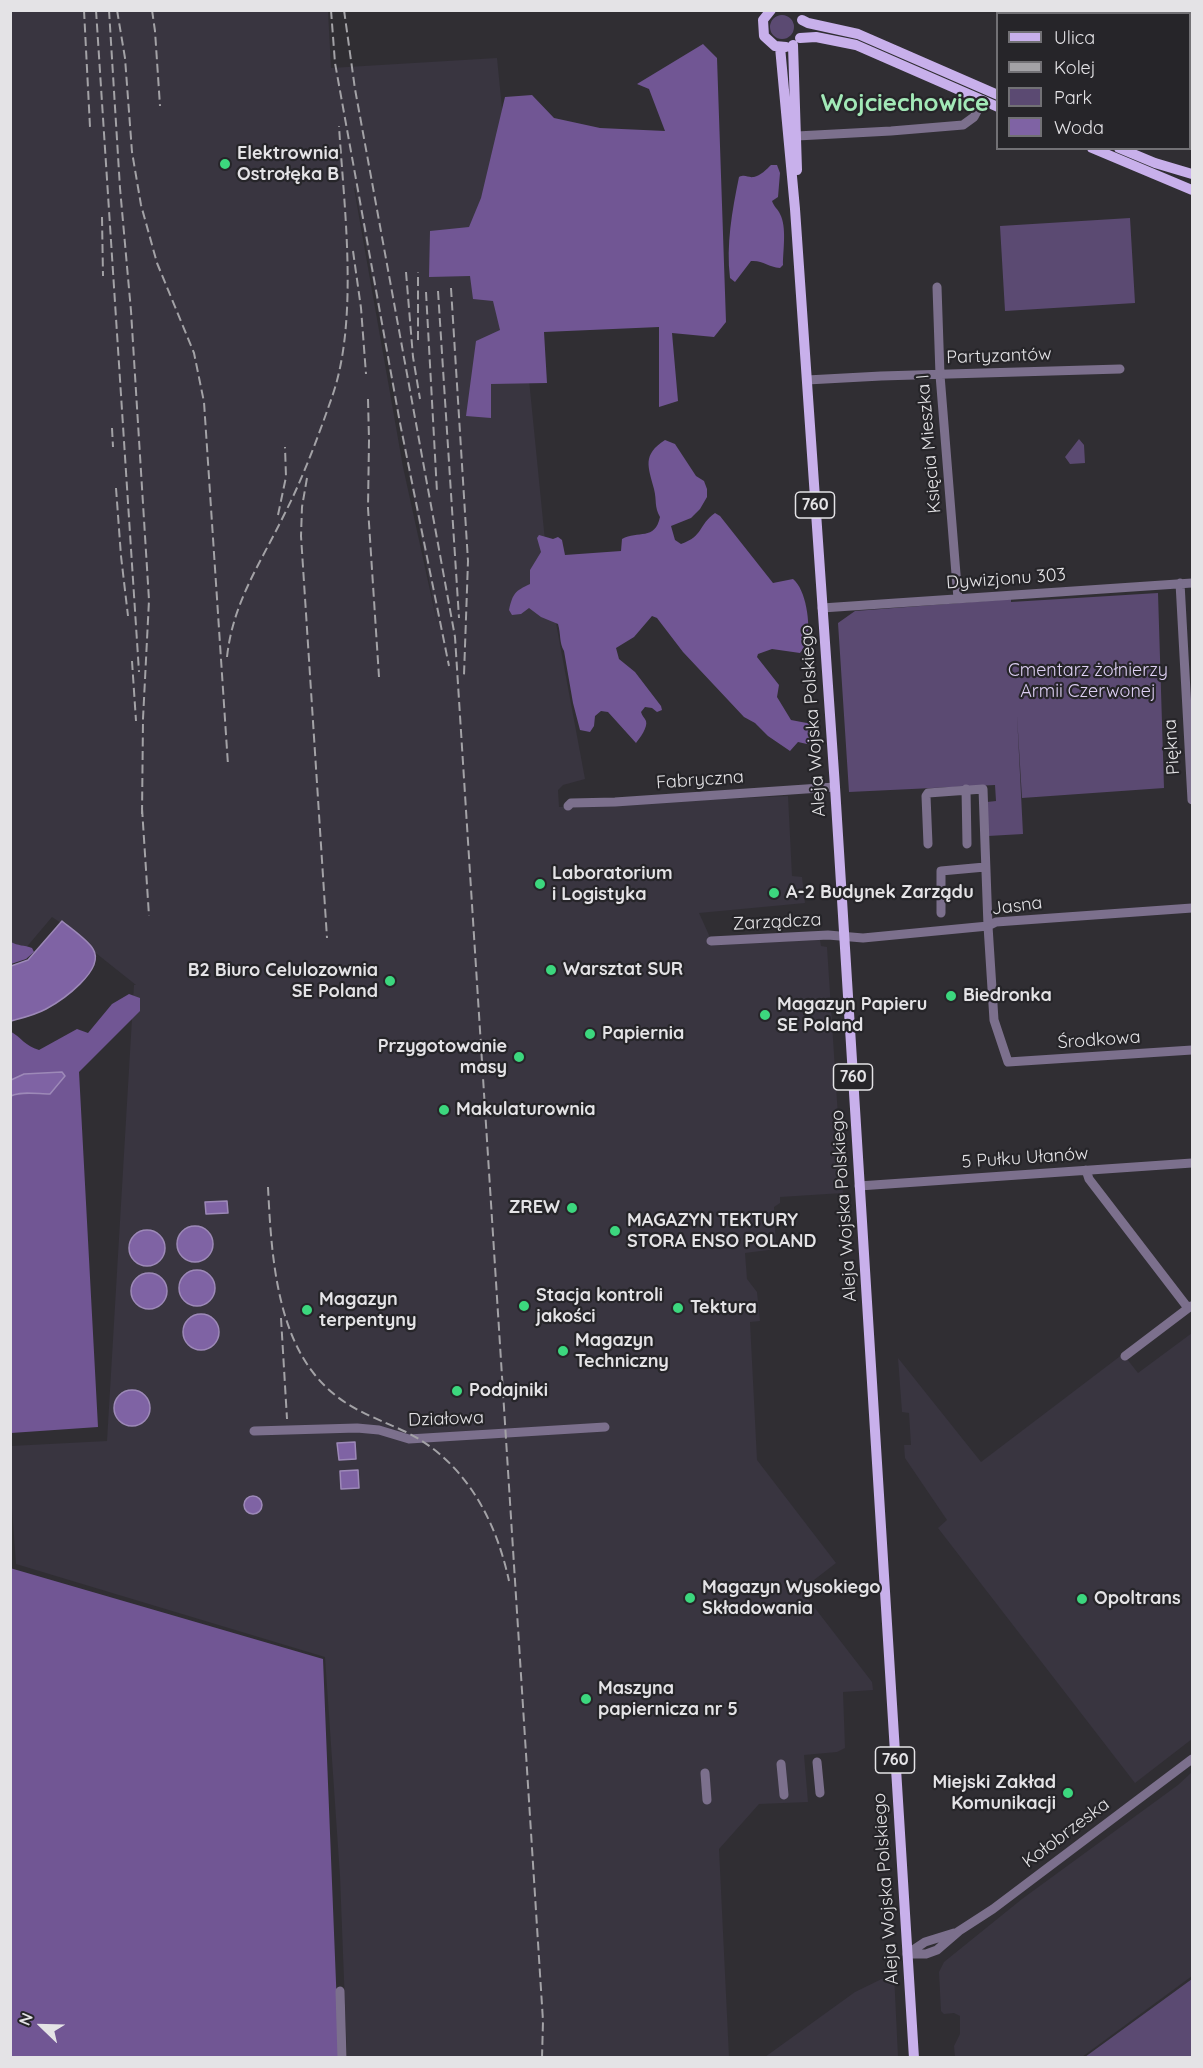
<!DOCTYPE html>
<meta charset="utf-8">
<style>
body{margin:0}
#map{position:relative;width:1203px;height:2068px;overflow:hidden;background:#302e33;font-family:Quicksand,sans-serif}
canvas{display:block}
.frame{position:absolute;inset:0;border:12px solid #e4e3e6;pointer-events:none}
.legend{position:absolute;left:996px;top:12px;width:195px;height:138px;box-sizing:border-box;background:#262529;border:2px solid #727175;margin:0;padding:8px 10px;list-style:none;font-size:18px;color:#e4e3e6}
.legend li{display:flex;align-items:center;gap:12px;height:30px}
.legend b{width:30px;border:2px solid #727175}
.north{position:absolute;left:12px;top:1996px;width:60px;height:60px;-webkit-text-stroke:4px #262529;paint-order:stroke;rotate:293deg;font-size:16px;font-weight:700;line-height:24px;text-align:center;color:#e4e3e6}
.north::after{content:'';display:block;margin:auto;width:21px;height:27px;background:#e4e3e6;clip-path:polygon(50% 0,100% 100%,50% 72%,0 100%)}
</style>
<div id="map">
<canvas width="1203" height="2068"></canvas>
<div class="frame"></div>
<ul class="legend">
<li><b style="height:8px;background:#c8b0eb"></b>Ulica</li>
<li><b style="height:8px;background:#a3a2a6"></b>Kolej</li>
<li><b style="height:16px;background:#5b4a72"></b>Park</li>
<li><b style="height:16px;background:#7f63a4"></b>Woda</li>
</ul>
<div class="north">N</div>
</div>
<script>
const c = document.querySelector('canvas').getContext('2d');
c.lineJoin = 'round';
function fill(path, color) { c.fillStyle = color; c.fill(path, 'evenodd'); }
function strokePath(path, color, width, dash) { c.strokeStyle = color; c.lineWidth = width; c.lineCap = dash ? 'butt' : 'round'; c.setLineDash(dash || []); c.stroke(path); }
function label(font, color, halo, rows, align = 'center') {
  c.font = font + ' Quicksand,sans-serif'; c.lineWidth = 4.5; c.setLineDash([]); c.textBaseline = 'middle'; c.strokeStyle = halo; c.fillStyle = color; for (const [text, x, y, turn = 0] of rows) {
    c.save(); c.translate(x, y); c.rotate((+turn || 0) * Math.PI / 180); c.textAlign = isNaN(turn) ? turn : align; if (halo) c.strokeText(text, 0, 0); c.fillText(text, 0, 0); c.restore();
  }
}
const built = new Path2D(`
 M11,11H328L331,68L497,58L550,591L585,779L563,785L558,790L559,807L788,796L792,876L802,877L805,903L699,913L713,944L820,940L821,946L827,947L843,1193L780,1197V1203L774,1207L776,1249L745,1253L747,1279L757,1292L760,1321L750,1322L757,1460L836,1563L801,1590L872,1682L873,1690L843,1692L845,1748L837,1752L804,1755L808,1802L759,1804L719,1849L729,2057H347L340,1876L325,1657L16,1564L12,1509L11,1508V1446L107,1441L134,985H136L92,950L67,927L52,917L19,956L11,951ZM354,188H355L438,627L403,467Z
 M1192,1333V1739L1135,1783L938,1528L947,1520L905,1458L904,1445H911L909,1413L902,1412L898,1358L981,1462L1123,1354L1138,1373Z
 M1192,1772V1976L1082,2057H955L954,2046L960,2034V2016L954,2013L944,2014L941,2011L939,1972L944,1962L1022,1899L1178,1785Z
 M894,1973L898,2057H765L855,1992Z`);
const green = new Path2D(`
 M770 27a12 12 0 1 1 24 0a12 12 0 1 1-24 0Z
 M1130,218L1135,303L1005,311L1000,226Z
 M1079,439L1084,445L1085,463L1070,464L1065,457Z
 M1158,593L1164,788L1022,798L1017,715L1023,834L988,836L987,802L996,801L995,785L849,792L838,623L855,611L1011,599V602Z
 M1192,1979V2057H1085Z`);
const forest = new Path2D(`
 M703,44L717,58L726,322L714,337L672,333L678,401L659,407V327L544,332L547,383L491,384V418L466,416L476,341L500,330L493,301L473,299L470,276L429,277L430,231L469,227L481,198L505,97L532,95L554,118L600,128L665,131L649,89L637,84Z
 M771,165H777L780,173L778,197L772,201C774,207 778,209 780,214C787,227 783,250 783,265L780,268C768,267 763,260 751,261L735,282L730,278C726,245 732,211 739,177C746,174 747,178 754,177C760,176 767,169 771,165Z
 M665,440L675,444L696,476L704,481L707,489V497L700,509L691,518L671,526L675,540L681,544C704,536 698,525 715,513L720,516L773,583L793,579C806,589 811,625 807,640C806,645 803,649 800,653L772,649L758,654L757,657L779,685L777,697L791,720L812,724L814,731L807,744L798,742L790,751L768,736L755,723L744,717L683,652L657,618L652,616L634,637L616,648L619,659L635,672L661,706L662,710L657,712L652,708L645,707L641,712C642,716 645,718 646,721C648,727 640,738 636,743L608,712L601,711L595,716L594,726L590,732L580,730L573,703L564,651C559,642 561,634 558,624L541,617L529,608L521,614L512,615L509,610C513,593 515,591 530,584V570L541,552L537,538L539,535L553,539L558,537L562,540L565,555L621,551L622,539C638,530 655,541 660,517C654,506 657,501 654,489C648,466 642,455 665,440Z
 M11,942C18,946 24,945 32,948L34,952L26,959L11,964Z
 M129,994L140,998V1011L79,1072L98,1427L11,1433L10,1031C22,1038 25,1046 39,1050L77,1029L88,1033L112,1004Z
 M10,1568L323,1659L339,2057H11Z`);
const water = new Path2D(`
 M62,921C70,928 88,940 93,949C106,970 61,1001 46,1009C35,1015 22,1018 11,1021V966L28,960Z
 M62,1072L65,1076L50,1094C38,1094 20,1091 11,1096V1080L24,1074Z
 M227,1201L228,1213L206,1214L205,1202Z
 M177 1244a18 18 0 1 1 36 0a18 18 0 1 1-36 0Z
 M129 1248a18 18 0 1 1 36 0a18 18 0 1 1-36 0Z
 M179 1288a18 18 0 1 1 36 0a18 18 0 1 1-36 0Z
 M131 1291a18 18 0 1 1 36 0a18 18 0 1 1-36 0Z
 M183 1332a18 18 0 1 1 36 0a18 18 0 1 1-36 0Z
 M114 1408a18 18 0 1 1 36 0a18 18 0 1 1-36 0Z
 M355,1442L356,1459L339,1460L337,1443Z
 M358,1470L359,1488L341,1489L340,1471Z
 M244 1505a9 9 0 1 1 18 0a9 9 0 1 1-18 0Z`);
const minor = new Path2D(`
 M1102,14L1104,10
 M797,136L891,131L963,125L974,117L983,100
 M937,287L940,375L958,599
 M807,380L881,376L1120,369
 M1180,583L1192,800
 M822,608L1192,583
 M966,789L967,844
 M568,806L571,803L615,802L835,787
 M928,844L926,796L928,793L983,789L988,926L994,1020L1008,1062L1192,1050
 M941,913V871L985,867
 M711,941L828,935L863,938L988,926L996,922L1192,908
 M1086,1170L1089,1179L1188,1308
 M859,1186L1192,1163
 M1125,1356L1191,1306
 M254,1431L357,1428L379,1430L409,1439L605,1427
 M817,1762L820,1793
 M781,1764L784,1795
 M705,1773L707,1800
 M907,1954H926L937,1950L959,1931L993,1909L1192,1759
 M907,1954L925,1942L954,1933
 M340,1991L342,2058`);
const major = new Path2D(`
 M771,10L763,20L764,36L775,46L786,47
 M802,20L808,23L858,34L998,95
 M800,38L816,37L856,45L998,107
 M793,45L797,170
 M780,47L795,209L835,787L914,2058
 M1092,148L1192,190
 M1119,148L1155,163L1192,174`);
const rail = new Path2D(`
 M84,10L90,127
 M96,10L139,672
 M109,10L120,188L131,311L149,600L143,719L142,815
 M117,10L125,58L132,152L141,205L157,263L194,353L204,402L228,765
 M152,10L155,31L160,106
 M331,10L335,63L400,423L449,666
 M344,10L355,89L455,637L543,2021L542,2058
 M102,217L103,276
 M353,251L361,308L366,374
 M406,272L413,357L420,399
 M451,288L468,561L464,675
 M438,291L459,618
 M426,292L437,492
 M418,340V272
 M368,399L369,440L368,508L379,677
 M112,428L113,447
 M307,478L302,507L301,536L327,938
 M116,488L121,556L128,616
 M278,515L286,477L285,447
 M227,657C233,602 260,564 284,515C303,478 318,437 332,397C359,320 344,207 339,126
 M132,661L136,721
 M142,808L149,916
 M268,1187C271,1247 275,1326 315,1375C342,1408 370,1415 406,1432C465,1461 496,1520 509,1581
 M281,1318L287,1419`);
const markers = [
 [225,164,6,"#3cd77e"],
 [540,884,6,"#3cd77e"],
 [774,893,6,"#3cd77e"],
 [551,970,6,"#3cd77e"],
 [390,981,6,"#3cd77e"],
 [951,996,6,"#3cd77e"],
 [765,1015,6,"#3cd77e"],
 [590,1034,6,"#3cd77e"],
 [519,1057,6,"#3cd77e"],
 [444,1110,6,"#3cd77e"],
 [572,1208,6,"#3cd77e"],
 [615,1231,6,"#3cd77e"],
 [524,1306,6,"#3cd77e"],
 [678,1308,6,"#3cd77e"],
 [307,1310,6,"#3cd77e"],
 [563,1351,6,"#3cd77e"],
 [457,1391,6,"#3cd77e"],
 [690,1598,6,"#3cd77e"],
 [1082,1599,6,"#3cd77e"],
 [586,1699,6,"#3cd77e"],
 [1068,1793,6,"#3cd77e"]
];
const shields = [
 [815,505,39],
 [853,1077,39],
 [895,1760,39]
];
const shieldNames = [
 ["760",815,505],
 ["760",853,1077],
 ["760",895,1760]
];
const poiNames = [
 ["Elektrownia",237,154],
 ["Ostrołęka B",237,175],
 ["Laboratorium",552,874],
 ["i Logistyka",552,895],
 ["A-2 Budynek Zarządu",786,893],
 ["Warsztat SUR",563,970],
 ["B2 Biuro Celulozownia",378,971,"right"],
 ["SE Poland",378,992,"right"],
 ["Biedronka",963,996],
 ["Magazyn Papieru",777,1005],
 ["SE Poland",777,1026],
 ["Papiernia",602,1034],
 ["Przygotowanie",507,1047,"right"],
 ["masy",507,1068,"right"],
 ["Makulaturownia",456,1110],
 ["ZREW",560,1208,"right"],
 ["MAGAZYN TEKTURY",627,1221],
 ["STORA ENSO POLAND",627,1242],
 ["Stacja kontroli",536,1296],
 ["jakości",536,1317],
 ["Magazyn",319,1300],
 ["terpentyny",319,1321],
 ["Tektura",690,1308],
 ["Magazyn",575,1341],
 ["Techniczny",575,1362],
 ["Podajniki",469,1391],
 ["Magazyn Wysokiego",702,1588],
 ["Składowania",702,1609],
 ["Opoltrans",1094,1599],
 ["Maszyna",598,1689],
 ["papiernicza nr 5",598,1710],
 ["Miejski Zakład",1056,1783,"right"],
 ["Komunikacji",1056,1804,"right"]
];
const streetNames = [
 ["Partyzantów",999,356,-2],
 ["Księcia Mieszka I",929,444,-95],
 ["Dywizjonu 303",1006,579,-4],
 ["Aleja Wojska Polskiego",813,721,-94],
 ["Piękna",1172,747,-94],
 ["Fabryczna",700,780,-4],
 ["Jasna",1017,906,-7],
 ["Zarządcza",777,922,-3],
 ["Środkowa",1099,1040,-4],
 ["5 Pułku Ułanów",1025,1158,-4],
 ["Aleja Wojska Polskiego",844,1206,-94],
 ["Działowa",446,1419,-2],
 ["Kołobrzeska",1066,1833,-37],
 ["Aleja Wojska Polskiego",886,1889,-94]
];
const parkNames = [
 ["Cmentarz żołnierzy",1088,671],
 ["Armii Czerwonej",1088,692]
];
const districtNames = [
 ["Wojciechowice",905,104]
];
fill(built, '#393540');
fill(green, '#5b4a72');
fill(forest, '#715694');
fill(water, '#7f63a4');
strokePath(water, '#9d89b8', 1.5);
strokePath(minor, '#7c708d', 9);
strokePath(major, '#c8b0eb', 10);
strokePath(rail, '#a3a2a6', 2, [9, 4.5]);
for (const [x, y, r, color] of markers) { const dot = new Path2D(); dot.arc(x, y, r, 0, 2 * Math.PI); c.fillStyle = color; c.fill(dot); strokePath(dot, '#262529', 2); }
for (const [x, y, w] of shields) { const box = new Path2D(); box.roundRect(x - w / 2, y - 13, w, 26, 4.5); c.fillStyle = '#262529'; c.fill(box); strokePath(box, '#e4e3e6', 1.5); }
label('bold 16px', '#e4e3e6', null, shieldNames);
label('bold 18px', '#e4e3e6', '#262529', poiNames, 'left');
label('18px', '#e4e3e6', '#262529', streetNames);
label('18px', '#ddcff3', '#262529', parkNames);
label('bold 24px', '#a2e9b7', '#262529', districtNames);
</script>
